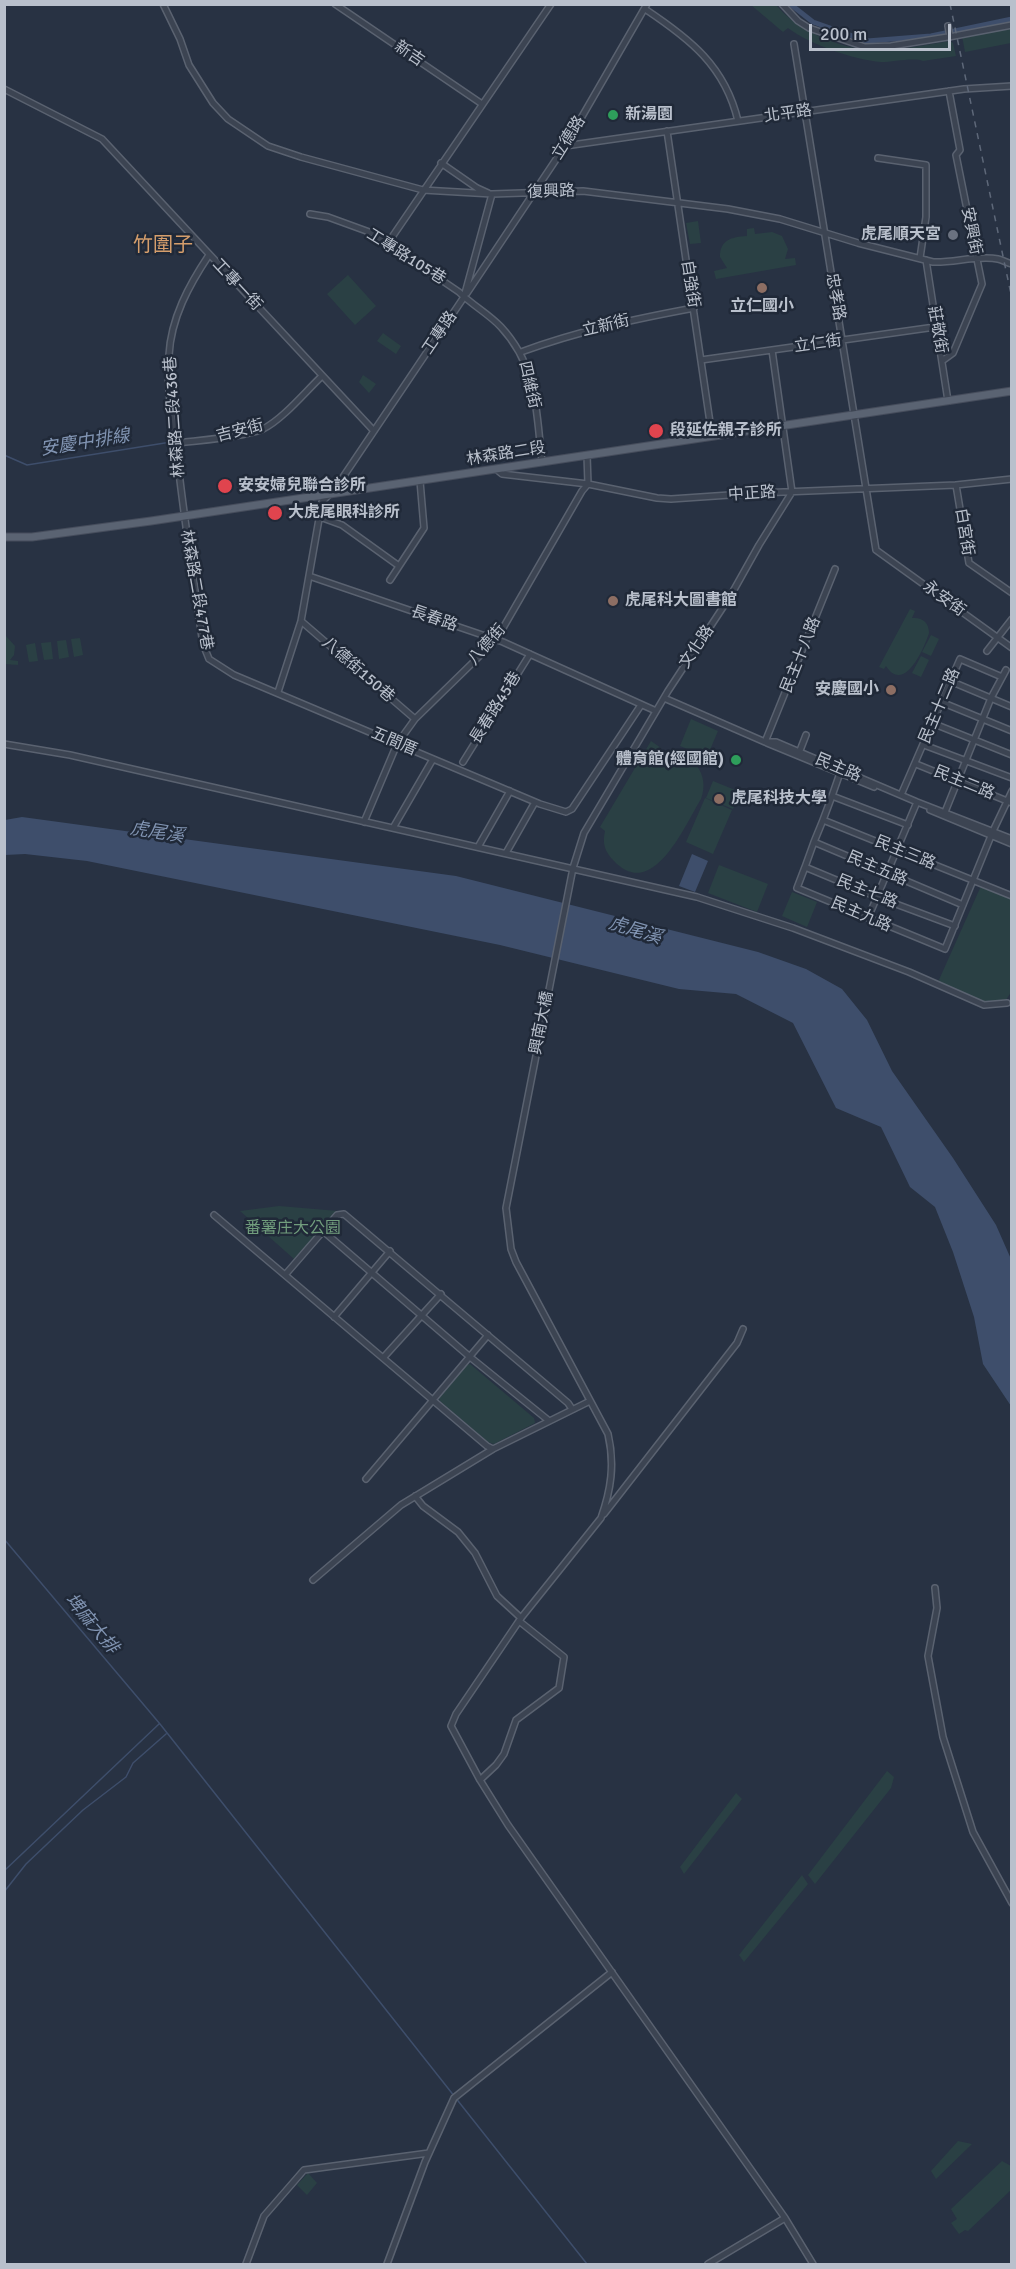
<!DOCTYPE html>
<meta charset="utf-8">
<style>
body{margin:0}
#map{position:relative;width:1016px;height:2269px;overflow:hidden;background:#283243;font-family:Signika,sans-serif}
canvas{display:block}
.frame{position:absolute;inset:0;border:6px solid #b9c0cc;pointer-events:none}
.scale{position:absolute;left:809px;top:24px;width:142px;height:27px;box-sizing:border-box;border:3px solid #b9c0cc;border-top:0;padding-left:8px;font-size:18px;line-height:21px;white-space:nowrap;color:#b9c0cc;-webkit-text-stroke:4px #202938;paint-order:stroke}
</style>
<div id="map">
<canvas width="1016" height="2269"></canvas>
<div class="frame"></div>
<div class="scale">200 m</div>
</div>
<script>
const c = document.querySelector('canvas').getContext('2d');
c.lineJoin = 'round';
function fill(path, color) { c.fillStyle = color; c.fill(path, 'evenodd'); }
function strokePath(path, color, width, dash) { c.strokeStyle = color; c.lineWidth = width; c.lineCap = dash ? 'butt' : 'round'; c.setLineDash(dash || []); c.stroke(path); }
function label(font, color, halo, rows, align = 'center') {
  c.font = font + ' Signika,"Noto Sans TC",sans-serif'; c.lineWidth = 5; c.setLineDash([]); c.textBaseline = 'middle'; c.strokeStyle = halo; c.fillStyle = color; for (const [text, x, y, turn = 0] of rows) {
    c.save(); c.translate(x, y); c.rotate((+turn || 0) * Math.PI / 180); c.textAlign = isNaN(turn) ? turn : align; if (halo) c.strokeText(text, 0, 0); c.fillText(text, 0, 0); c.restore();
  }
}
const green = new Path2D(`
 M751,5H776C797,30 838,48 871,50C896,51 925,45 950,41L953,43L956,56L923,61C914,57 893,62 881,62C854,60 809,44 788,28L783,32Z
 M1011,27V43L965,52L962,36Z
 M698,221L701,243L690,244L686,223Z
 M754,228L755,234L772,232L782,236L788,249L785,259L795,258L796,265L716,279L714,271L727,268L720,257C720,240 731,237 747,236V229Z
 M348,275L376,306L355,325L327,294Z
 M383,333L401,346L396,354L377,341Z
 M363,375L376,384L369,393L359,382Z
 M910,609L915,611L912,618C922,617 929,622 929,633C924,649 904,694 886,666L884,669L879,667Z
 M5,635L15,646L14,655L10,660L18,661V665L5,664Z
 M931,635L939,639L931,656L922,652Z
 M80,638L83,655L74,657L71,639Z
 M66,640L69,657L59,659L57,641Z
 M51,642L53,659L44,660L41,643Z
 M35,643L38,661L29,662L26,645Z
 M921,656L929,660L921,677L912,673Z
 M691,719L718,731L707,757L680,746Z
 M651,741L661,748L659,753C686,746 712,771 701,799C685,825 653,902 614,861C605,852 602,844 605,831L600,827Z
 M713,781L740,792L733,809L706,798Z
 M705,798L732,810L713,854L686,842Z
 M719,865L768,884L757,912L708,893Z
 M981,886L1011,898V992L1006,1000L984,1002L938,982Z
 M792,892L817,902L807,927L782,916Z
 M279,1206L338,1211L294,1259L240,1211Z
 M470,1364L534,1418L535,1423L494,1444L488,1442L440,1401L439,1398L467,1365Z
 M887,1771L894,1777L891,1788L815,1884L808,1875Z
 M736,1793L742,1799L684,1874L680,1867Z
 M802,1875L808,1884L744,1962L739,1955Z
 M958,2141L972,2144L936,2179L931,2171Z
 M1002,2161L1011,2166V2190L968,2231L965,2230L959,2234L951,2223L957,2219L951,2209Z
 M308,2173L317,2183L307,2195L297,2185Z`);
const water = new Path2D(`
 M22,817L456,876L758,952L806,969L842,989L867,1020L892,1071L953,1158L996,1225L1011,1259V1406L983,1364L974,1317L953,1252L935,1207L910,1187L881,1127L836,1108L793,1023L736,994L679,989L500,945L87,861L25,854L5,855V820Z
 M692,854L708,861L695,892L679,886Z`);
const stream = new Path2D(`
 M4,455L27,465L171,442
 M4,1539L160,1724L587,2264
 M4,1871L159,1724
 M4,1892L26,1864L83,1810L126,1777L133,1763L166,1734`);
const canal = new Path2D(`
 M790,4L813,22L867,41L931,36L1012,19`);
const minor = new Path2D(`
 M163,4L180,39L189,65L213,103L228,119L268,146L301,157L423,190L492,194L583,191L728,209L780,219L858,243L933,262C954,263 977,255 998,259C1003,260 1007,263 1012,264
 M335,4L482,104
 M782,4L798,21L809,28L865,47L891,46L954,36L1012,25
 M645,9C690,39 725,66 738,121
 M948,26L950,37
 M794,44L876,550L1012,648
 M4,89L102,139L374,431
 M667,131L712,436
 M565,146L964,89L1012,86
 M878,158L926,165V217L920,258
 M441,163L477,188L488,193
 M310,214L328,217L372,233L459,292C472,305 489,314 501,327C538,367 536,411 542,462
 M388,243L551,4
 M209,255C189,285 171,318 169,355C166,385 172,416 176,446C183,512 193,578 203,644L209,659L234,675L540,804L566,812L572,809L641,705
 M926,260L948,401
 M467,293L565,146L647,4
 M772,350L792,492L759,545L731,595L668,691L584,833L573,868L506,1208L511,1249L516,1262L608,1434C615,1464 611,1490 601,1518L521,1618L456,1714L451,1726L480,1780L508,1825L785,2218L813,2264
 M521,352C578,331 635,319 694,308
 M701,360L935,327
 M942,361L953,353L982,284L956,155L960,150L949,91
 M175,443C197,441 244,437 263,429C283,419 305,392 322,376
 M496,469L502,474L588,484L657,498L671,499L759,493L956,485L1012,479
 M956,485L969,563L1012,593
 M320,517L342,525L399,566
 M309,576L503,642L656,711
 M390,580L424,528L420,481
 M301,621L415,719
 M987,651L1012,619
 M950,681L1012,707
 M278,692L301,621L322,502L337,486L464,297L492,194
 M664,698L765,742H776L917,802L1012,839
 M941,702L1012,731
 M932,723L1012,755
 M765,742L835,569
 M767,743L874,787
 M4,744L70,755L697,897L793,928L909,972L984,1005L1007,1003
 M924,745L1012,778
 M799,753L806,735
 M463,762L530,654
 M916,764L1012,803
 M841,770L832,796L908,825
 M901,795L960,659L1002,677
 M832,796L823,820L1012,896
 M930,810L1012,844
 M945,812L991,698L1006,670
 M823,820L814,842L963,905
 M364,822L397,744L415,719L496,640L503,628L582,491L588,484L587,455
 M393,828L433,759
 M814,842L805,867L877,897L955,926
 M478,847L510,791
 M506,853L535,802
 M805,867L797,888L945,949L993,831L1012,791
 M868,918L917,802
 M214,1215L487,1446L493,1449L590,1401
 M323,1231L470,1357L548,1420
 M285,1275L337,1215L344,1214L568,1403L572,1409
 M334,1317L390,1251
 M383,1358L441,1294
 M366,1479L488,1335
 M415,1496L423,1506L458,1532L475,1553L497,1596L521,1618
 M604,1514L737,1343L743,1329
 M313,1580L401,1505L493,1449
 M935,1588L937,1608L928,1656L943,1737L973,1832L1012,1903
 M480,1780L496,1765L504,1754L516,1720L559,1688L564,1657L519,1621
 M246,2264L264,2216L304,2170L429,2153
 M387,2264L425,2162L454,2098L612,1972
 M708,2264L785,2218`);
const major = new Path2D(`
 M4,537H32L151,521L1012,391`);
const rail = new Path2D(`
 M950,4L1012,299`);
const markers = [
 [613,115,6,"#2e9e5b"],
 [953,235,6,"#6b7280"],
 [762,288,6,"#8d6e63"],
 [656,431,8,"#e0444e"],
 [225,486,8,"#e0444e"],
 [275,513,8,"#e0444e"],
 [613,601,6,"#8d6e63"],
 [891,690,6,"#8d6e63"],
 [736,760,6,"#2e9e5b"],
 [719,799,6,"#8d6e63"]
];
const streetNames = [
 ["新吉",409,54,34],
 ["北平路",788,114,-8],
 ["立德路",569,138,-58],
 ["復興路",551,192,-2],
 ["安興街",971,231,79],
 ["工專路105巷",406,257,32],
 ["自強街",690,284,81],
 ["工專一街",237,285,47],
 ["忠孝路",835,297,80],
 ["立新街",606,326,-13],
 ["莊敬街",937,330,80],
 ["工專路",440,333,-56],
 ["立仁街",818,344,-8],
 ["四維街",529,385,77],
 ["林森路二段436巷",175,417,-94],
 ["吉安街",240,431,-14],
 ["林森路二段",506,454,-9],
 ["中正路",752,494,-4],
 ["白宮街",964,532,81],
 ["林森路二段477巷",196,590,80],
 ["永安街",944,599,36],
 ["長春路",434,619,19],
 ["八德街",487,645,-49],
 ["文化路",697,647,-56],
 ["民主十八路",801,655,-68],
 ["八德街150巷",358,670,41],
 ["民主十二路",940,706,-67],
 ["長春路45巷",496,708,-58],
 ["五間厝",394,742,23],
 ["民主路",838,768,23],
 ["民主二路",964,783,22],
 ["民主三路",905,853,22],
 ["民主五路",877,869,23],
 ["民主七路",867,892,22],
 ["民主九路",861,915,23],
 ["興南大橋",542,1023,-79]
];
const poiNames = [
 ["新湯園",625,115],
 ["虎尾順天宮",941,235,"right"],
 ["立仁國小",762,307,"center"],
 ["段延佐親子診所",670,431],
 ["安安婦兒聯合診所",238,486],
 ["大虎尾眼科診所",288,513],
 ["虎尾科大圖書館",625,601],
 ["安慶國小",879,690,"right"],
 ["體育館(經國館)",724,760,"right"],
 ["虎尾科技大學",731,799]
];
const parkNames = [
 ["番薯庄大公園",293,1229]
];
const waterNames = [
 ["安慶中排線",85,443,-9],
 ["虎尾溪",157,833,9],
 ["虎尾溪",635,931,17],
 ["埤麻大排",91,1624,50]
];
const quarterNames = [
 ["竹圍子",163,246]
];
fill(green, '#2a4044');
fill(water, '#3e4e6b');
strokePath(stream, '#3e4e6b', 1.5);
strokePath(canal, '#3e4e6b', 5);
strokePath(minor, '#5a6270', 8);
strokePath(major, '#464d5c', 9);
strokePath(minor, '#3c4452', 5);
strokePath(major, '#5a6372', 7);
strokePath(rail, '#5e6879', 1.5, [6, 6]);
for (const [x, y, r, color] of markers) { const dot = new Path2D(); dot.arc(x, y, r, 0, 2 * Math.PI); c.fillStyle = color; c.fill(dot); strokePath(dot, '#202938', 2); }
label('16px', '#b9c0cc', '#202938', streetNames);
label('bold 16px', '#b9c0cc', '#202938', poiNames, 'left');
label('16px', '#719d7d', '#202938', parkNames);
label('italic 18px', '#8194b2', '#202938', waterNames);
label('20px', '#d59e6c', '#202938', quarterNames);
</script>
